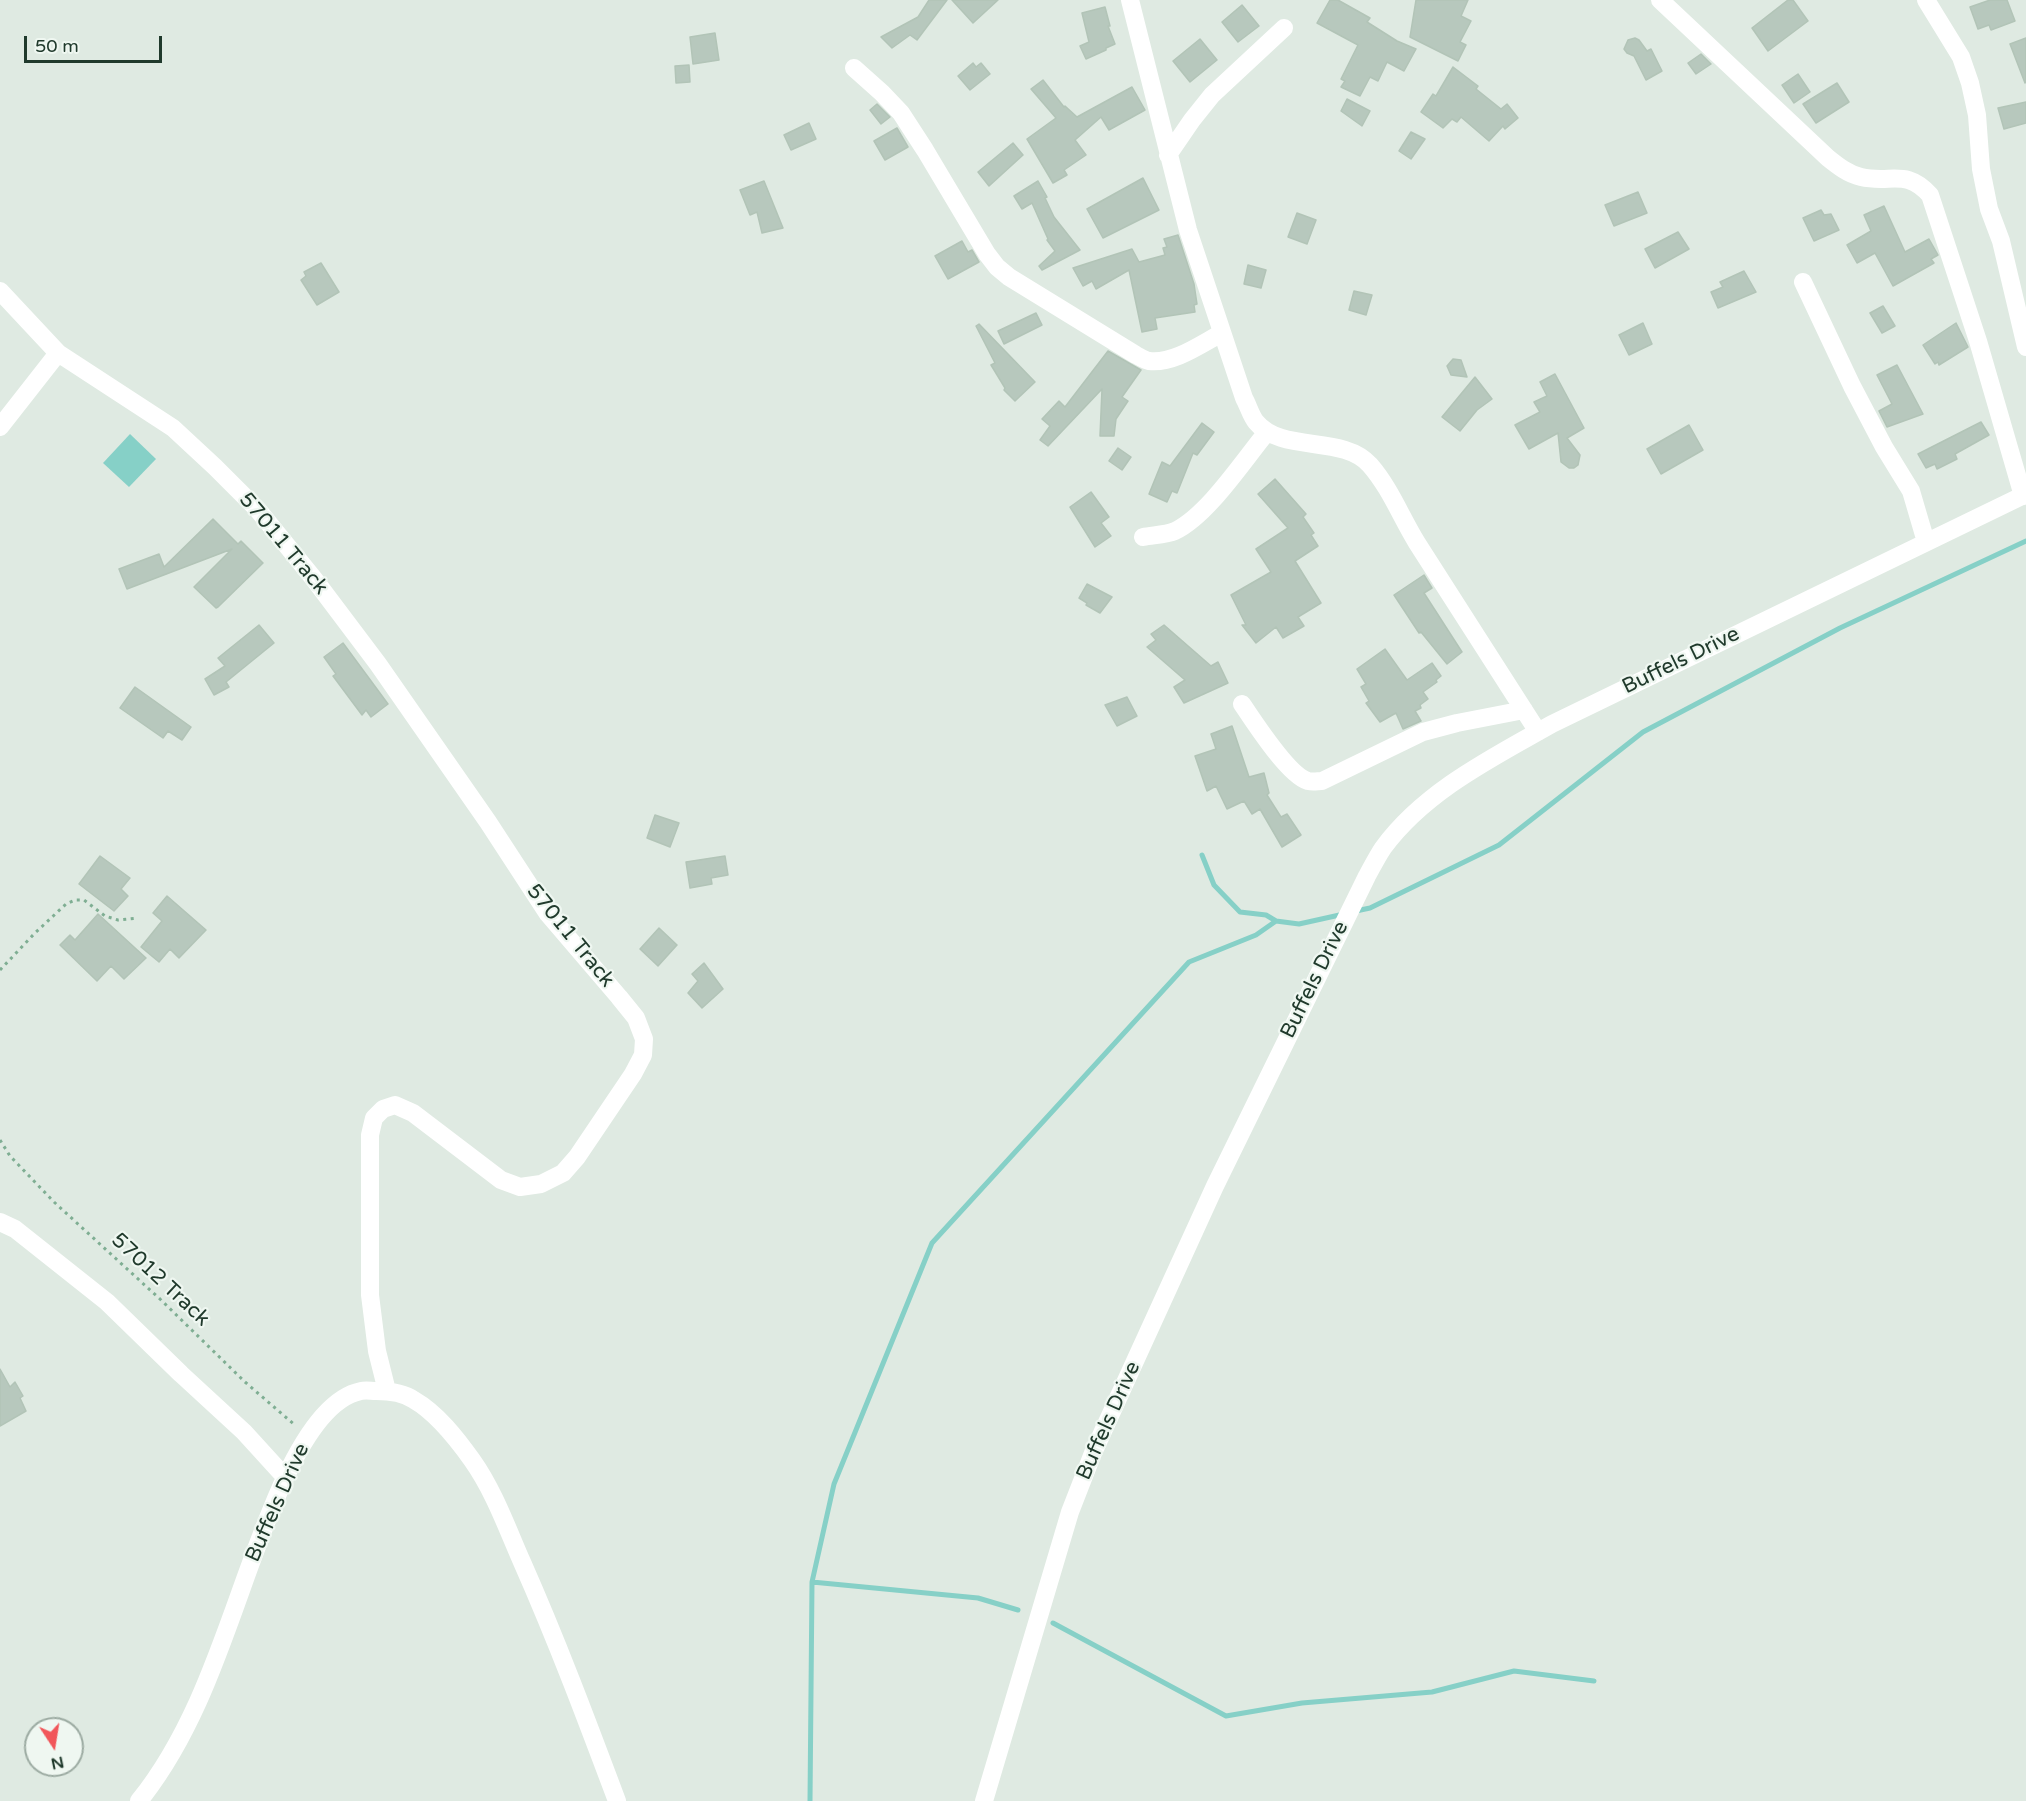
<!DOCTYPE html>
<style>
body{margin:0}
#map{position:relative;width:2026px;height:1801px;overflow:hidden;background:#dfeae2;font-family:"Varela Round",sans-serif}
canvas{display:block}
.north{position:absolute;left:24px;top:1717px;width:60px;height:60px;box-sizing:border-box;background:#eff7f1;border:2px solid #9caba2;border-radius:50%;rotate:168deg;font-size:16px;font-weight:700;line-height:24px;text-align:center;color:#203a2c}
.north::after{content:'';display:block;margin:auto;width:21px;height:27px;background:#f1565a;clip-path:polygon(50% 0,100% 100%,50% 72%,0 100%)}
.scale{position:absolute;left:24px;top:36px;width:138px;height:27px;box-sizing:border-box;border:3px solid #203a2c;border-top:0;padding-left:8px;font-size:18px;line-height:21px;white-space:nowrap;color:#203a2c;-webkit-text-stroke:4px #eff7f1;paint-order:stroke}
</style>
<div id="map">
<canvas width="2026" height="1801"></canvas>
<div class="north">N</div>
<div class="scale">50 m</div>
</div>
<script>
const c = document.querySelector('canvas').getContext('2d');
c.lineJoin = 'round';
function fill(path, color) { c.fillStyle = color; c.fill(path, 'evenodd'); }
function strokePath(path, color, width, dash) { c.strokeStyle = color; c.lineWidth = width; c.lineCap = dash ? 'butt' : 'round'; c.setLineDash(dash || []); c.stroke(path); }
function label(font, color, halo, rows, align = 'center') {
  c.font = font + ' "Varela Round",sans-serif'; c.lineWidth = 4.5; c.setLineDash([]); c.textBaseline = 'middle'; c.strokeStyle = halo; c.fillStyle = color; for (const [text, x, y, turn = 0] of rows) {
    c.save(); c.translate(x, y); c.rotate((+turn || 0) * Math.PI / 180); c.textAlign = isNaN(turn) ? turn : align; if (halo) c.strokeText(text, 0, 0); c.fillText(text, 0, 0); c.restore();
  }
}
const water = new Path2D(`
 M130,434L156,459L129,487L103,463Z`);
const stream = new Path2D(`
 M1202,855L1214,885L1240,912L1266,915L1276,921
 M1356,911L1370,908L1499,845L1643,732L1840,628L2026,541
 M812,1582L978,1598L1018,1610
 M1053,1623L1226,1716L1302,1703L1432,1692L1514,1671L1594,1681
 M810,1801L812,1582L834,1484L932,1243L1189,962L1256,935L1276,921L1299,924L1344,914`);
const building = new Path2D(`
 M929,0H947L917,40L910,35L892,48L881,37L918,17Z
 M952,0H998L973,23Z
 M1330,0H1338L1370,18L1367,22L1397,41L1416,49L1404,71L1387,62L1378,81L1370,77L1360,96L1341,87L1345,81L1341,79L1358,45L1317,23Z
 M1416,0H1468L1461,16L1471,21L1460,42L1466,45L1458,61L1410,37Z
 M1788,0H1793L1808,21L1768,51L1752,28Z
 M1990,0H2007L2015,21L1991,30L1989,25L1978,29L1970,7Z
 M1242,5L1259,26L1238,42L1222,22Z
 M1105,7L1110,26H1108L1115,44L1106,48V50L1086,59L1080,46L1089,42L1082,13Z
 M715,33L719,60L693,64L690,37Z
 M1635,38L1639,40L1647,51L1651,49L1662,71L1646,80L1634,56L1627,53L1624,49L1628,40Z
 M2026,38V82L2025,83L2010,44Z
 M1200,39L1217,60L1190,82L1173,61Z
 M1701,54L1711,64L1696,74L1688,63Z
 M973,63L976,67L981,63L990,74L970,90L958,76Z
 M689,65L690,82L676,83L675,66Z
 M1453,67L1478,86L1476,89L1501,109L1507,104L1518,118L1505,129L1503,126L1489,141L1461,117L1457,122L1452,119L1443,128L1421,112L1433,94L1436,96Z
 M1798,74L1810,92L1794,103L1782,85Z
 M1043,80L1064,107L1065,106L1077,117L1132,87L1145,110L1109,130L1101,117L1075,140L1086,155L1064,170L1067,175L1053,183L1027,139L1056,118L1031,89Z
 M1837,83L1849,102L1816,123L1803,104Z
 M1347,99L1370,111L1362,126L1341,111Z
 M2026,102V123L2004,129L1998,108Z
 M877,104L890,117L881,124L870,110Z
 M809,123L816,139L791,150L784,135Z
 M897,128L908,147L885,160L874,141Z
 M1411,132L1425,139L1411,159L1399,151Z
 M1013,143L1023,155L989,186L978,172Z
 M1143,178L1159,210L1103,238L1087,209Z
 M764,181L783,228L762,233L757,212L750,215L740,190Z
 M1038,181L1047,197L1045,198L1054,217L1080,250L1042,270L1039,266L1055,251L1047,240L1048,239L1032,203L1022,209L1014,196Z
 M1638,192L1647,213L1614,226L1605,205Z
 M1884,206L1905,252L1929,239L1938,255L1931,259L1934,263L1893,286L1875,253L1857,263L1847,245L1871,231L1864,215Z
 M1821,210L1824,215L1831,214L1839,230L1814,241L1803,218Z
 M1297,213L1316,220L1307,244L1288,237Z
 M1678,232L1689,249L1655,268L1645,249Z
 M1178,235L1194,284L1197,304L1194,305L1195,312L1155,318L1157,329L1142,332L1129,270L1096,289L1092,281L1083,286L1073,268L1132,249L1139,262L1165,255L1163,248L1167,247L1164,239Z
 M962,241L968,252L972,250L979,262L948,279L935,256Z
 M321,263L339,292L317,305L301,280L306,276L304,272Z
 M1248,265L1266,270L1261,288L1244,284Z
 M1744,271L1756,292L1718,308L1711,292L1723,287L1720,282Z
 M1354,291L1372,295L1366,315L1349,310Z
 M1883,306L1895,326L1882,333L1870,313Z
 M1036,313L1042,325L1004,344L998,331Z
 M1643,323L1652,344L1629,355L1619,335Z
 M1956,323L1968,347L1939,365L1938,362L1935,364L1923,345Z
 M979,324L1035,382L1015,401L1004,390L1005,388L991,365L995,363L976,326Z
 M1108,351L1141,370L1122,397L1128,401L1116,419L1114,436H1100L1102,389L1048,446L1040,440L1050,426L1042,419L1059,401L1065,407Z
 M1453,359L1461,360L1467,377L1451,375L1447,366Z
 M1897,365L1923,414L1887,427L1879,411L1892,404L1877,375Z
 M1555,374L1584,428L1567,438L1580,455L1578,465L1574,468H1569L1561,462L1558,433L1529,449L1515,425L1540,412L1534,402L1547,396L1540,382Z
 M1475,377L1492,399L1477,410L1460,431L1442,417Z
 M1981,422L1989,435L1955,454L1957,459L1937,469L1935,464L1926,468L1918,454Z
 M1202,423L1214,432L1197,455L1193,453L1177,493L1172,491L1167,502L1149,494L1162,462L1170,466Z
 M1689,425L1703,450L1661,474L1647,449Z
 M1118,448L1131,457L1122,470L1109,461Z
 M1275,479L1306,514L1303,517L1314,533L1311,535L1318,546L1295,561L1321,603L1298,617L1304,626L1283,638L1276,627L1256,643L1242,625H1246L1231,595L1271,572L1256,549L1288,528L1258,494Z
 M1091,492L1109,517L1101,523L1111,536L1095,547L1070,507Z
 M213,519L238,544L241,541L263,563L218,607L216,608L194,587L232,549L127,589L119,569L159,554L164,567Z
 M1424,575L1432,588L1424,593L1462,652L1447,664L1421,632L1419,633L1394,595Z
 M1087,584L1112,597L1100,613L1086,605L1087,603L1079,598Z
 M259,625L274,643L226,682L229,687L214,695L205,679L225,666L218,658Z
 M1164,625L1211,666L1218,662L1228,683L1184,703L1174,687L1185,680L1147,647L1156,640L1151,634Z
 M343,643L388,704L371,717L366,710L362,715L333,676L336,674L324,657Z
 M1385,649L1407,680L1432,663L1441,676L1436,680L1437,682L1423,692L1428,699L1420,705L1421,708L1415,711L1421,721L1403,729L1396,713L1380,722L1366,703L1369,701L1361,687L1366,684L1357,669Z
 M135,687L191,727L182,740L168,731L163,738L120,708Z
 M1127,697L1137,716L1117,726L1105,705Z
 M1232,726L1249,777L1264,773L1269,793L1267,795L1281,817L1287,814L1301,835L1282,847L1260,809L1252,814L1244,801L1227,809L1216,786L1207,791L1195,756L1216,749L1211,734Z
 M655,815L679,823L670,847L647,838Z
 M100,856L130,878L121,889L128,896L114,911L79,884Z
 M725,856L728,875L711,878L712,884L690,888L686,862Z
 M167,896L206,930L179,958L170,949L159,962L141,947L162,921L153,913Z
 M98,914L146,958L124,979L111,966L97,981L60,945L70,935L75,940Z
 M659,928L677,945L658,966L640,949Z
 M704,963L723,989L702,1008L688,993L698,981L692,974Z
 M0,1369L10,1387L15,1382L23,1396L20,1398L26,1411L0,1426Z`);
const path = new Path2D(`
 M0,970L35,933L66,904L75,900H84L105,916L118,920L138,918
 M0,1140L10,1156L54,1202L161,1300L245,1382L296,1426`);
const minor = new Path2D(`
 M1130,0L1188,230L1244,398C1248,405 1251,416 1256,422C1282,454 1343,434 1370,465C1390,488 1401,517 1417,543C1457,606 1498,669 1538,732
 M1660,0L1828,158C1838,166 1848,174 1861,177C1891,184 1906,168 1930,195L1978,341L2023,496
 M1926,0L1961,57L1970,83L1977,115L1981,169L1989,209L2001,241L2026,347
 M854,68L882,93L901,113L925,150L987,254L997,267L1009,277L1136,355C1140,357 1145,360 1149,361C1174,364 1201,344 1222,333
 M1168,155L1192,120L1212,95L1284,28
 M1803,282L1852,386L1884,447L1911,491L1926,542
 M0,291L58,353L0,427
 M58,353L173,428L215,467L258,510L314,579L378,664L488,822L548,914L619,997L636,1018L644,1039L643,1055L633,1074L577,1157L563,1173L541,1184L520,1187L501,1180L413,1113L395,1105L383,1109L374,1118L370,1135V1295L377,1351L387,1391
 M1143,537C1153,535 1166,535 1175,531C1208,515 1243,461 1267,432
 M1242,704C1254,722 1289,776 1308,781C1313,782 1318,781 1322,781L1423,732L1457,723L1524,710
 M0,1222L15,1229L107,1302L181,1374L244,1432L285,1477
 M139,1801C213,1709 236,1583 285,1478C299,1448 326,1398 361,1391C366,1390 371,1391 376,1391C388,1391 404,1393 414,1400C437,1413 457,1439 472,1460C494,1491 507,1528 522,1562C557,1641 587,1721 617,1801
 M984,1801L1070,1512L1093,1453L1215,1186L1367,876C1372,867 1377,857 1383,848C1425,791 1492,758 1552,724L2026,494`);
const streetNames = [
 ["57011 Track",283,544,50],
 ["Buffels Drive",1681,661,-26],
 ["57011 Track",570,936,51],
 ["Buffels Drive",1315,980,-64],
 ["57012 Track",160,1280,43],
 ["Buffels Drive",1109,1421,-66],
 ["Buffels Drive",278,1503,-66]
];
fill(water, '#86d0c7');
strokePath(stream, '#86d0c7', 5);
fill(building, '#b7c8bd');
strokePath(building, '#b2c4b7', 1.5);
strokePath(path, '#7fae93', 3, [3, 4.5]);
strokePath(minor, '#fff', 18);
label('21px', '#203a2c', '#eff7f1', streetNames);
</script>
